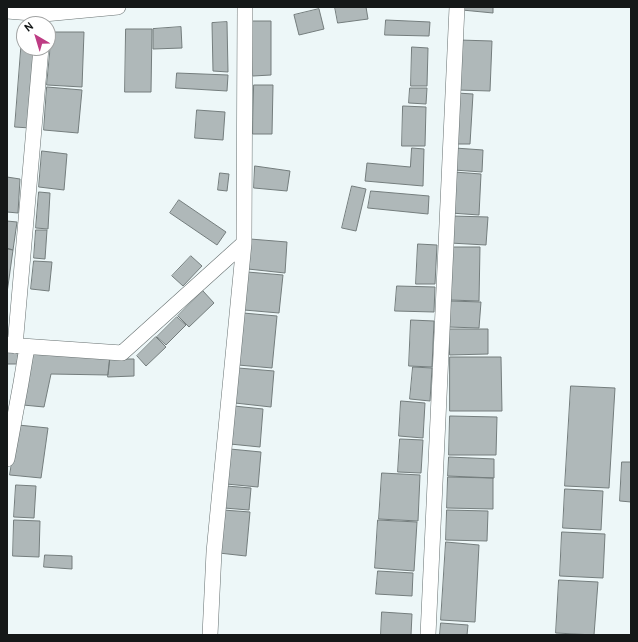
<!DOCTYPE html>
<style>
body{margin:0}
#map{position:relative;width:638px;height:642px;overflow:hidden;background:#edf7f8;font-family:Overpass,sans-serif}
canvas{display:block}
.frame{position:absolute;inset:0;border:8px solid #151818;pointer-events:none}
.north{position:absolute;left:16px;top:16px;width:40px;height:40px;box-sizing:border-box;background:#fff;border:1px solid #a1a3a3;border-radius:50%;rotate:322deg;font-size:11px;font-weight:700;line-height:16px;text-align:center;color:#151818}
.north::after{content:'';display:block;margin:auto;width:14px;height:18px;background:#be3c84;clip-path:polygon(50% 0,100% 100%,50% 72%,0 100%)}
</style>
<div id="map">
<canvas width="638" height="642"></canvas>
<div class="frame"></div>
<div class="north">N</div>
</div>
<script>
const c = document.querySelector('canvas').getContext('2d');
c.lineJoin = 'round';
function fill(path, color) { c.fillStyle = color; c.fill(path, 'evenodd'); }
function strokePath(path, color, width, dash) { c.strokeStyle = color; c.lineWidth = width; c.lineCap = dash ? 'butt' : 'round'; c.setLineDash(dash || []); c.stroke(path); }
const building = new Path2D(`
 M335,7H366L368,19L338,23Z
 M462,7H493V13L462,10Z
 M319,9L324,29L299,35L294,15Z
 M386,20L430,22L429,36L385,35Z
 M252,21H271V75L253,76Z
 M227,22L228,72L213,71L212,23Z
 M181,27L182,48L153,49V29Z
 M126,29H152L151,92H125Z
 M52,32H84L82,87L47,85Z
 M22,37L24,38V48H36L30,128L15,127Z
 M459,40L492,41L490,91L457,90Z
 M412,47L428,48L427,86H411Z
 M177,73L228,75L227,91L176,88Z
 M254,85H273L272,134H253Z
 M47,87L82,90L78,133L44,130Z
 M410,88H427L426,104L409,103Z
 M457,93L473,94L470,144H454Z
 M403,106L426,107L425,146H402Z
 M197,110L225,112L223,140L195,138Z
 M412,148L424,149L423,186L365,181L367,163L410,167Z
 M455,148L483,150L482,172L454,170Z
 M42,151L67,154L64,190L39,187Z
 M255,166L290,171L287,191L254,188Z
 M454,172L481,174L479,215L451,213Z
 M220,173L229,174L227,191L218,190Z
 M7,177L20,179L18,213L7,212Z
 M352,186L366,189L356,231L342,228Z
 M371,191L429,196L428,214L368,208Z
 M39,192L50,193L48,229L36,228Z
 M179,200L226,232L217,245L170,213Z
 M452,216L488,217L486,245L450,243Z
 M7,221L17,222L13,250L7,248Z
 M36,230H47L45,259L34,258Z
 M250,239L287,242L285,273L248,269Z
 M418,244L437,245L435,284H416Z
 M451,247H480L479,301L450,300Z
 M7,249L13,250L7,293Z
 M191,256L202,266L183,286L172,276Z
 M34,261L52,262L49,291L31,289Z
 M247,272L283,275L279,313L244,310Z
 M397,286L435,287L434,312L395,311Z
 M203,291L214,303L189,327L178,316Z
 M450,301L481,302L479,328L449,327Z
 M243,313L277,316L272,368L238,365Z
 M177,317L186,325L166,345L157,337Z
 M411,320L434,321L432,367L409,366Z
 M449,329H488V354L450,355Z
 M156,337L166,347L146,366L137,356Z
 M19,350L17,364H7V351Z
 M31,352L110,357L108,375L51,374L44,407L23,405Z
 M450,357H501L502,411H450Z
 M110,359H134V376L108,377Z
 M413,367L432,368L430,401L410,399Z
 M238,368L274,371L271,407L235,403Z
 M571,386L615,388L609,488L565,486Z
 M401,401L425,403L423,438L399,436Z
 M234,406L263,409L260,447L230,444Z
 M450,416L497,417L496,455H449Z
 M18,425L48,428L41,478L10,475Z
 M400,439L423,440L421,473L398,472Z
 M230,449L261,452L258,487L226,484Z
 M449,457L494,459V478L448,476Z
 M622,462H631V502L620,501Z
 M382,473L420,475L418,521L379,519Z
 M448,477L493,478V509L447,508Z
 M16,485L36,486L34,518L14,517Z
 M226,486L251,488L249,510L224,508Z
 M565,489L603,491L601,530L563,528Z
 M223,510L250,512L246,556L219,553Z
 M447,510L488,511L487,541L446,540Z
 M14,520L40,521L39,557L13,556Z
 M378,520L417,522L414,571L375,568Z
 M562,532L605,534L603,578L560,576Z
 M446,542L479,545L475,622L441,620Z
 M45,555L72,556V569L44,567Z
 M378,571L413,573L412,596L376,594Z
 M559,580L598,582L594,635L556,633Z
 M382,612L412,614L411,635H381Z
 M441,623L468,625L467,635H440Z`);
const street = new Path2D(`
 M7,11L44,14L118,7
 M7,345L122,353L244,243
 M15,346L41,48
 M7,459L21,383L27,347
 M210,635L214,552L244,243L245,7
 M428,635L457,7`);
fill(building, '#afb8b9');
strokePath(building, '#747d7d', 1);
strokePath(street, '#687171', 16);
strokePath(street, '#fff', 15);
</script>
